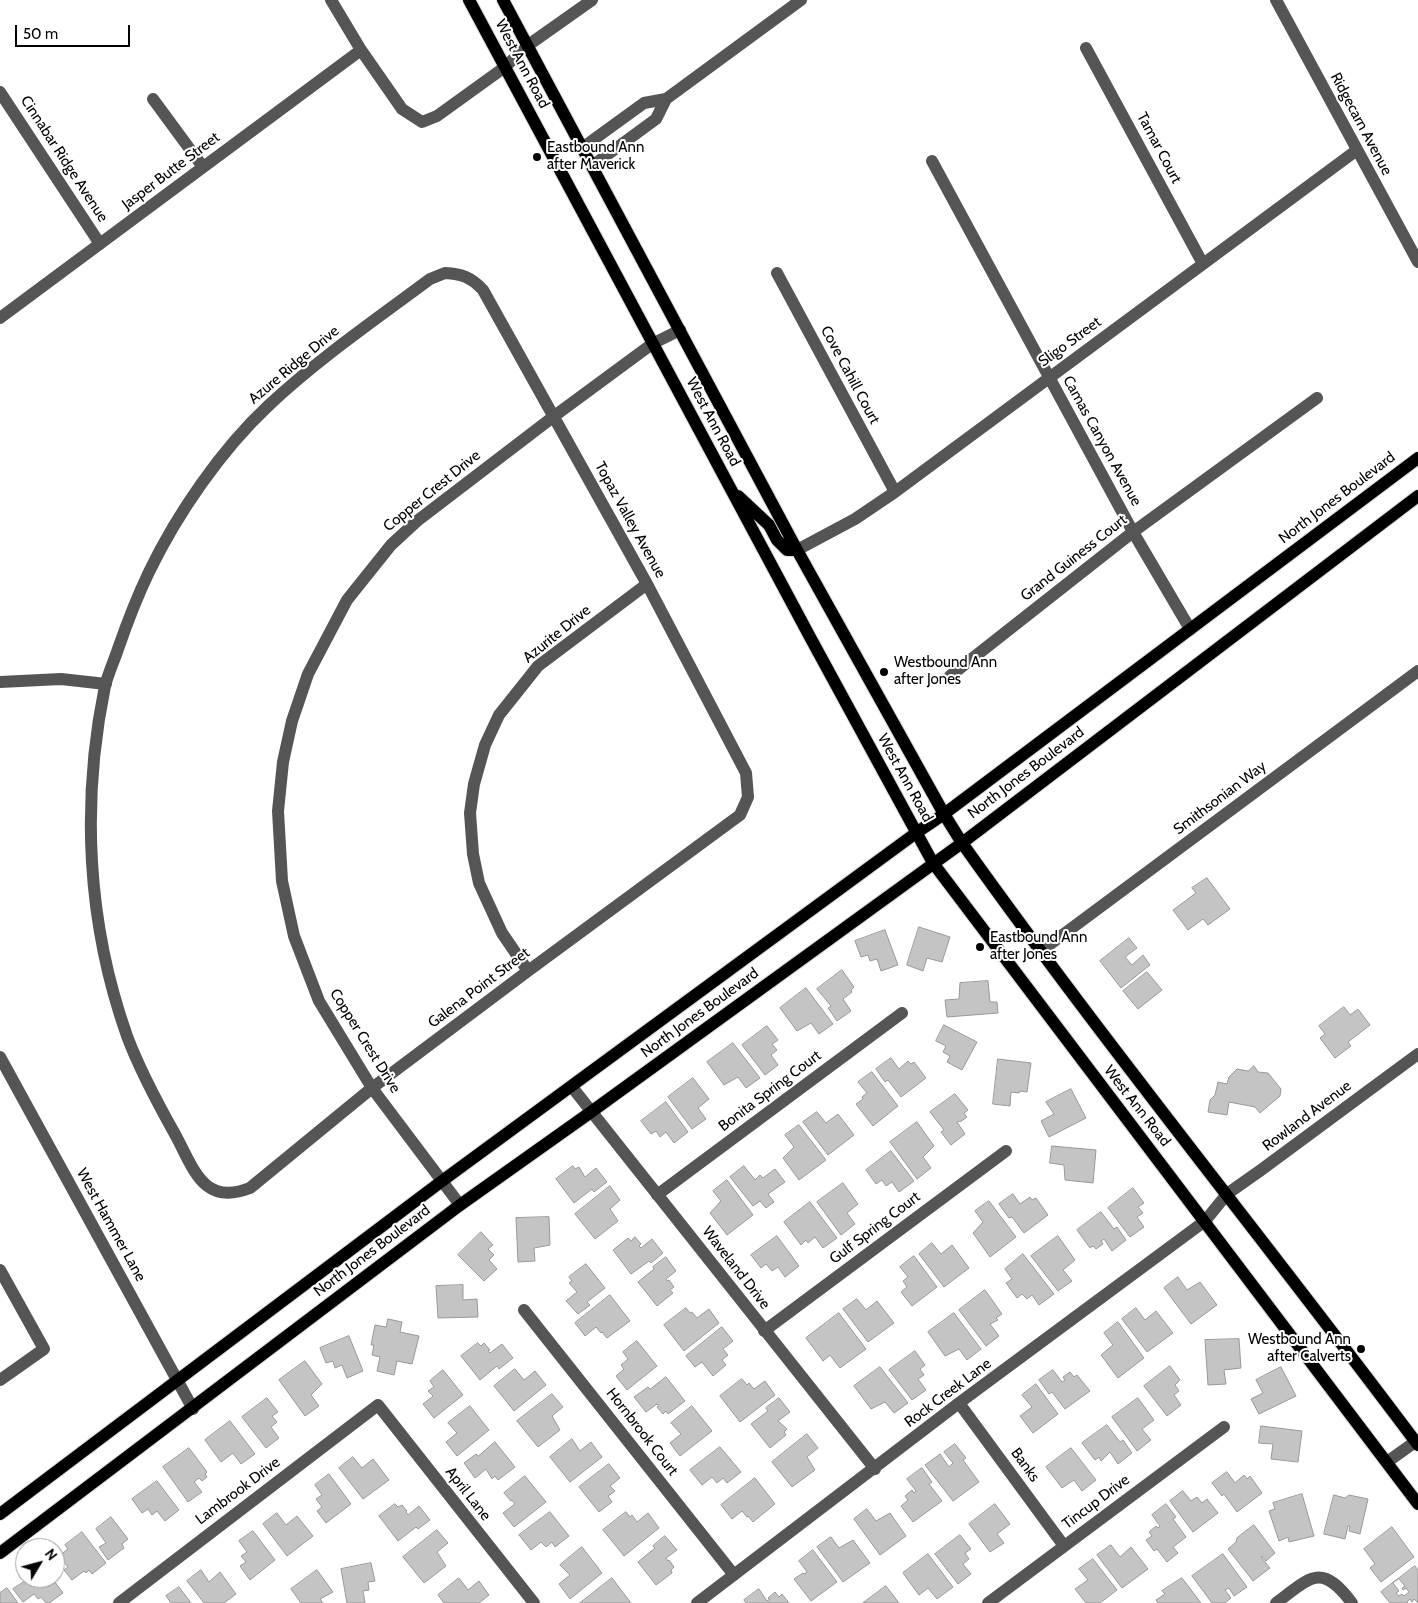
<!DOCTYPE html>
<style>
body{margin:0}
#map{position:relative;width:1418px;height:1603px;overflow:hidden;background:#fff;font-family:Cabin,sans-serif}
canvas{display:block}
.north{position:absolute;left:15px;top:1538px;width:50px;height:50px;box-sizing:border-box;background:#fff;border:1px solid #999;border-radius:50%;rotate:53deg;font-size:14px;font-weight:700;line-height:20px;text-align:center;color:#000}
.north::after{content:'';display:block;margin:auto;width:18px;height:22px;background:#000;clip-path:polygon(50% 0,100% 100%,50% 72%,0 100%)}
.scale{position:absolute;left:15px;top:25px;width:115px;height:22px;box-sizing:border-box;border:2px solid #000;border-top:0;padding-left:6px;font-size:15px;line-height:18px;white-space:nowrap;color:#000;-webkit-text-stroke:4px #fff;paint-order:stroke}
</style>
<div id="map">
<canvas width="1418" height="1603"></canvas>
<div class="north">N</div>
<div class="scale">50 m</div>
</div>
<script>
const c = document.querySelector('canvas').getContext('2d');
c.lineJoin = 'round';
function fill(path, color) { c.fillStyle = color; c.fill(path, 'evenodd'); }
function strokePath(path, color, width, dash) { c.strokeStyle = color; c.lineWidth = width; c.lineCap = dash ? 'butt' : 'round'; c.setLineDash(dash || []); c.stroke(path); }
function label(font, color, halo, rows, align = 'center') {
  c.font = font + ' Cabin,sans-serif'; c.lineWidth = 4; c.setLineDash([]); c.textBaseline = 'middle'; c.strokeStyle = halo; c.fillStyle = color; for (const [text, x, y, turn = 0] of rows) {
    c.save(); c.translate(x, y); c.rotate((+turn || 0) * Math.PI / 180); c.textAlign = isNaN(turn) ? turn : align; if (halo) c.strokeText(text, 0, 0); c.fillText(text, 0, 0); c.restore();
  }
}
const building = new Path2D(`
 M1207,878L1230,909L1208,925L1203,919L1188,930L1173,910L1196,893L1192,888Z
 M919,927L950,937L942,962L927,958L923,971L907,965Z
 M885,930L898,965L881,971L877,959L870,961L868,955L861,957L855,941Z
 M1129,938L1137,948L1125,957L1132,965L1143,955L1150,965L1121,988L1100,961Z
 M842,970L854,987L851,990L852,992L843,999L851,1011L837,1021L828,1008L831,1006L817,989Z
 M1147,972L1162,990L1138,1009L1123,991Z
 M988,981L990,1002H997L998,1013L947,1017L945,1000L959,999L960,983Z
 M806,988L833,1024L819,1034L811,1023L797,1031L780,1008Z
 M1344,1007L1350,1015L1358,1009L1370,1025L1348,1042L1351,1046L1335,1058L1320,1038L1325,1034L1319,1026Z
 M944,1025L977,1042L962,1070L947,1062L950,1056L943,1052L946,1046L936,1041Z
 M767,1026L778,1040L772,1044L777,1050L771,1055L778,1065L765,1075L742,1045Z
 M733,1043L760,1078L746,1088L738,1077L724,1085L707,1062Z
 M891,1058L899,1069L908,1061L911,1064L914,1062L926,1078L901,1097L888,1080L885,1082L876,1069Z
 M998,1059L1031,1063L1027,1092L1020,1091L1019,1093L1011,1092L1010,1106L993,1104Z
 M1254,1066L1258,1072L1268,1073L1281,1089L1280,1096L1260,1113L1255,1107L1229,1102L1227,1115L1208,1112L1210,1100L1215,1095L1218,1082L1227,1084L1229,1077L1237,1069L1248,1071Z
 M872,1072L898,1106L873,1126L856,1104L863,1099L862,1097L867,1093L858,1082Z
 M693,1078L709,1099L698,1108L706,1119L692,1129L668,1097Z
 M1071,1089L1086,1118L1049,1137L1041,1121L1054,1114L1046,1102Z
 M955,1094L968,1110L964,1113L967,1117L960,1122L959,1121L957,1122L965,1134L951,1145L941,1132L944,1130L930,1112Z
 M666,1102L688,1132L674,1143L666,1132L660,1137L656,1131L651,1134L641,1121Z
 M817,1112L826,1123L838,1114L854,1135L828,1155L803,1122Z
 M917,1122L934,1146L923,1157L931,1168L917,1179L890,1142Z
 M799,1125L826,1160L799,1180L783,1158L794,1147L785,1135Z
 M1052,1146L1096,1150L1093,1183L1065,1180L1064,1165L1050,1163Z
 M891,1151L914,1181L899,1192L892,1182L886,1186L882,1180L876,1184L866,1170Z
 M573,1166L575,1169L579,1167L585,1177L596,1168L607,1182L594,1192L592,1189L574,1203L556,1179Z
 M744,1166L755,1180L760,1175L763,1178L775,1169L785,1182L768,1194L774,1202L766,1208L760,1201L753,1206L730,1177Z
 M727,1180L753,1215L727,1235L710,1213L721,1201L713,1191Z
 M843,1183L858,1204L847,1213L855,1224L841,1235L817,1202Z
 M610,1186L620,1200L610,1209L618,1221L595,1239L575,1214Z
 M1133,1188L1144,1203L1138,1207L1143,1213L1137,1217L1144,1227L1130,1237L1108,1208Z
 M1013,1194L1020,1204L1030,1197L1032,1200L1036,1198L1048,1215L1024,1233L1012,1217L1009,1218L999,1204Z
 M989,1201L1016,1237L990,1257L973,1233L983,1222L975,1211Z
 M810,1202L837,1238L823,1248L815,1237L808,1243L806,1240L801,1245L784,1222Z
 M1101,1212L1114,1229L1117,1227L1126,1240L1112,1251L1104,1239L1101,1241L1103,1244L1096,1249L1093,1246L1090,1248L1077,1230Z
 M549,1217L550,1245L534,1248L535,1261L518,1262L516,1218Z
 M481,1232L493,1245L488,1249L494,1255L489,1260L497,1269L484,1281L458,1255Z
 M777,1236L799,1266L785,1277L778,1267L772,1271L766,1264L761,1268L751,1255Z
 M1058,1236L1075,1260L1063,1270L1072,1281L1058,1291L1031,1256Z
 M635,1237L641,1244L639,1246L641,1248L652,1239L663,1253L651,1263L649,1261L631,1274L613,1250L628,1238L631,1241Z
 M932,1243L941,1254L952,1245L969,1268L944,1287L919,1254Z
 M1023,1254L1054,1294L1039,1305L1032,1295L1027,1299L1022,1294L1017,1298L1006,1283L1012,1279L1005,1269Z
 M914,1256L937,1287L912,1306L901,1292L907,1287L903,1281L908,1277L900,1267Z
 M666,1257L676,1271L666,1279L667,1281L669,1280L674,1287L670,1290L673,1293L657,1306L638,1282L654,1269L653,1267Z
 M586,1264L605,1288L587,1302L590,1305L578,1314L566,1301L577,1292L569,1283L572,1281L569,1277Z
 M1178,1277L1187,1290L1200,1282L1217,1305L1191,1324L1164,1288Z
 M463,1285V1300L477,1299L478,1317L438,1318L436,1286Z
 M985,1290L1002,1314L996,1318L998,1320L990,1324L999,1336L986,1346L959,1310Z
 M610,1295L630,1321L607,1338L602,1332L601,1333L596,1327L585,1336L575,1323Z
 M857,1299L866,1310L877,1301L894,1323L868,1342L843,1309Z
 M686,1308L690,1313L692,1312L697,1318L709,1309L719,1323L684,1351L664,1325Z
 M1136,1308L1145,1320L1156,1311L1173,1333L1147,1352L1122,1319Z
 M839,1313L866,1349L840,1368L830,1355L823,1361L806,1338Z
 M954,1313L981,1349L967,1360L959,1349L945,1356L928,1332Z
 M388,1319L402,1322L400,1332L419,1336L412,1364L397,1361L394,1375L377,1371L380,1357L372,1355L374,1345H371L375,1325L386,1327Z
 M1118,1322L1144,1358L1118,1378L1101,1355L1113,1345L1104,1333Z
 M722,1327L733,1341L723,1349L728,1355L722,1360L726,1365L713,1376L702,1362L695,1367L686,1356Z
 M349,1336L363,1371L347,1378L342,1365L335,1368L333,1361L326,1363L320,1348Z
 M1239,1339L1241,1368L1224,1370L1226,1384L1208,1385L1205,1340Z
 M637,1341L657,1366L627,1390L616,1376L624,1369L621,1365L628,1359L623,1352Z
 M478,1343L481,1346L484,1343L490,1350L488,1351L490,1353L502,1344L513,1358L499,1369L497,1366L480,1380L461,1356Z
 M915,1351L925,1365L920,1369L924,1375L918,1379L926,1390L912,1400L889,1370Z
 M305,1361L322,1384L311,1395L319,1406L305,1416L279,1380Z
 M1170,1366L1180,1380L1175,1385L1179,1391L1174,1395L1181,1405L1167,1416L1144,1386Z
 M880,1367L908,1403L894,1413L885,1402L871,1409L854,1386Z
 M1281,1367L1296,1396L1259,1414L1251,1399L1263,1393L1256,1380Z
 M515,1369L524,1380L535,1371L546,1385L514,1411L494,1386Z
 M443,1370L463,1395L434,1418L423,1404L433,1396L428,1391L434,1387L430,1381Z
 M1053,1370L1062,1382L1065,1380L1063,1377L1070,1372L1074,1377L1077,1375L1090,1391L1065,1409L1052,1392L1049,1394L1039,1380Z
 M666,1377L685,1401L668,1414L666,1411L663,1414L657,1407L659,1406L657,1404L646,1412L634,1397L648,1387L650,1389Z
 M742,1379L747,1385L749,1383L754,1389L765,1381L775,1395L740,1422L720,1396Z
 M1036,1384L1058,1414L1033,1433L1020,1416L1032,1407L1022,1395Z
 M552,1394L563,1407L552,1416L560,1430L538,1447L517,1421Z
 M267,1398L278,1412L272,1416L277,1422L271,1427L279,1438L266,1448L242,1417Z
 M779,1398L790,1412L778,1421L787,1429L784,1432L786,1435L770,1448L751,1424L768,1411L766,1408Z
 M1138,1398L1154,1420L1142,1429L1151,1440L1137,1451L1112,1417Z
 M470,1406L489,1430L457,1456L446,1442L457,1433L448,1423Z
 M692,1406L712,1431L680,1456L670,1443L681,1434L671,1423Z
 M230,1421L255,1454L241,1464L233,1453L221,1462L205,1440Z
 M1107,1425L1120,1442L1123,1440L1132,1453L1118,1464L1110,1452L1101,1461L1099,1457L1095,1460L1082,1443Z
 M1261,1426L1302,1431L1298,1462L1271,1459L1273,1444L1259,1443Z
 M807,1434L818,1448L807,1457L815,1470L792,1487L772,1462Z
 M572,1439L580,1451L591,1442L602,1457L570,1482L550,1457Z
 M495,1442L515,1467L498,1480L495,1476L492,1479L486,1469L475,1478L464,1463L476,1454L478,1456Z
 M955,1444L966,1458L963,1460L979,1482L953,1501L925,1465L940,1454L949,1467L953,1463L944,1452Z
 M720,1447L741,1472L727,1483L723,1478L717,1483L712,1477L702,1485L690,1470Z
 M189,1448L207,1472L205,1474L207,1477L202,1481L199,1478L194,1482L202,1492L188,1502L163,1467Z
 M1071,1448L1096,1480L1082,1491L1074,1480L1062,1488L1046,1467Z
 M353,1457L362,1468L373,1459L389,1480L363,1499L339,1468Z
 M609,1464L620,1478L610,1486L615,1491L608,1496L612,1502L599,1512L579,1487Z
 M922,1468L932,1482L929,1484L942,1501L913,1522L901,1506L908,1500L905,1496L912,1490L914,1493L916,1491L907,1479Z
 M1227,1472L1235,1483L1244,1475L1247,1479L1250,1476L1262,1493L1237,1512L1224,1494L1222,1496L1212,1483Z
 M329,1474L351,1504L326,1523L317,1511L322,1507L316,1499L322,1495L315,1485Z
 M525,1476L546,1502L514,1527L503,1513L515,1504L512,1500L511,1501L504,1493Z
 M755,1478L775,1504L753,1522L748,1516L747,1517L742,1511L732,1519L721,1505Z
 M157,1481L179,1510L165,1521L157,1511L152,1515L148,1509L142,1513L132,1499Z
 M1183,1491L1191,1501L1197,1497L1202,1503L1207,1499L1218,1513L1193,1532L1170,1501Z
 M1302,1494L1314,1536L1289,1542L1288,1537L1279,1541L1269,1511L1275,1509L1273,1503Z
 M1334,1495L1345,1498L1349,1495L1368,1499L1360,1534L1349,1531L1350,1526H1348L1345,1539L1324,1534Z
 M395,1504L398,1507L402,1505L407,1511L406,1512L408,1515L419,1506L430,1520L418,1529L416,1527L398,1541L379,1516Z
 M995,1504L1010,1524L997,1534L1004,1543L990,1552L969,1524Z
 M1166,1504L1176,1517L1173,1519L1186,1537L1173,1547L1178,1553L1167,1562L1157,1549L1154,1551L1146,1540L1152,1536L1149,1532L1156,1526L1158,1528L1160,1526L1152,1515Z
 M867,1509L876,1521L890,1513L906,1536L880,1555L854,1519Z
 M550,1512L569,1536L555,1547L552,1542L546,1547L541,1542L531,1550L519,1535Z
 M626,1512L630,1517L632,1515L637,1522L648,1513L659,1528L624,1556L603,1530Z
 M277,1513L286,1525L297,1516L313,1536L287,1556L263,1524Z
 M111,1517L128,1539L122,1544L124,1548L108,1560L99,1547L106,1543L96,1529Z
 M1254,1525L1275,1553L1266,1561L1262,1556L1261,1557L1270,1568L1253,1581L1228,1549L1236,1542L1237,1538Z
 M1392,1527L1414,1557L1381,1582L1370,1568L1375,1564L1364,1549Z
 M437,1530L448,1543L437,1552L446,1566L424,1583L403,1557Z
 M253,1531L275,1560L250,1580L240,1566L246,1562L241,1556L247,1552L239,1541Z
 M82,1532L106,1563L92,1574L89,1570L86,1573L84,1571L72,1580L64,1570L68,1567L59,1556L68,1549L65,1545Z
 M960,1535L971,1549L965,1553L969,1559L963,1564L971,1574L958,1584L935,1554Z
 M665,1536L677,1550L666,1558L668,1561L669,1560L674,1567L671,1570L672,1573L656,1585L638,1562L655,1548L653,1546Z
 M831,1537L839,1548L853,1540L870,1563L843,1582L817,1547Z
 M1111,1545L1120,1557L1131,1547L1148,1569L1122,1588L1097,1555Z
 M582,1547L602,1573L570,1599L559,1584L570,1575L560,1565Z
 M813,1550L837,1582L811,1601L794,1579L803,1573L804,1574L807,1572L799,1561Z
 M928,1554L953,1587L937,1599L928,1588L919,1595L903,1573Z
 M1223,1554L1247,1587L1234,1596L1229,1588L1225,1590L1231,1598L1225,1603H1212L1192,1576Z
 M1093,1559L1117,1590L1100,1603H1086L1075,1589L1088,1580L1079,1569Z
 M371,1563L375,1581L368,1582L369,1590L363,1591L365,1603H347L341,1569Z
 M1415,1566L1418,1570V1603L1414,1599L1412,1602L1410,1599L1407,1602L1408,1603H1390L1381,1592ZM1399,1579L1405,1586L1402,1588L1403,1590L1406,1588L1409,1592L1404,1596L1402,1594L1399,1596L1396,1593L1399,1591L1393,1583Z
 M201,1570L209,1582L220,1572L236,1594L224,1603H204L187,1581Z
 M317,1570L333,1592L320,1599L323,1603H301L291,1589Z
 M30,1578H52L63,1593L49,1603H46L41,1597L38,1599L34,1594L23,1602L13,1589Z
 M459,1578L468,1590L479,1581L489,1595L479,1603H444L438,1595Z
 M612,1578L631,1603H580Z
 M1182,1578L1201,1603H1158L1156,1600L1165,1594L1162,1591Z
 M886,1586L899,1603H863Z
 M179,1587L191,1603H171L166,1596Z
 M7,1588L18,1603H0V1593Z
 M759,1589L767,1601L770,1599L768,1598L775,1592L779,1597L782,1594L789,1603H746L744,1600Z`);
const minor = new Path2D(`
 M331,0L361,50L402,109L422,122L437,116L505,67L527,46L592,0
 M1276,0L1418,262
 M1086,48L1203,264
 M0,92L100,244
 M153,99L203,167
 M582,148L644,103L666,99L801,0
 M932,161L1133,532L1190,629
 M592,166L656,119L666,99
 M445,273C462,274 471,277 483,290L647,584L746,773L748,797L740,815L528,971L372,1088L250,1188C204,1206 194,1170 176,1136C158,1104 140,1071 127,1036C87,923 81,803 105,686C108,674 114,661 118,649C127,623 137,597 149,572C177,514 221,450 268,406C318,359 375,320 430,279Z
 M777,273L895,492
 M0,318L361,50
 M797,550L855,519L895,492L1357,150
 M950,676L1133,532L1317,398
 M0,682L61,679L106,684
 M1041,951L1418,671
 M528,971L502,933L479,883L473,854L470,813L474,784L485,745L499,715L538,666L647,584
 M0,1057L193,1409
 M572,1087L875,1469
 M657,1195L902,1013
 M460,1205L372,1088L319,1001L294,936L282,881L278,811L283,762L292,721L308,674L347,600L391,545L417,521L553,417L652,344L680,330
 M0,1270L44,1349L0,1380
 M524,1310L734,1575
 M764,1331L1006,1151
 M959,1403L1064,1546
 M1387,1462L1418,1440
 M119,1603L378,1405L534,1603
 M697,1603L959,1403L1205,1221L1227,1194L1261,1170L1418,1054
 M988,1603L1224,1427
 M1276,1603C1311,1577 1321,1562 1352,1603`);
const major = new Path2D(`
 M469,0L810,637L933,863L1418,1504
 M503,0L797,550L944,814L962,843C1108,1048 1267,1243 1418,1445
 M738,496L769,525L777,540L787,550H797
 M0,1514L442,1181L916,833L944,814L1418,458
 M0,1553L460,1205L591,1112L962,843L1418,496`);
const markers = [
 [537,157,5,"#000"],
 [884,672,5,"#000"],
 [980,947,5,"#000"],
 [1361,1349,5,"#000"]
];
const streetNames = [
 ["West Ann Road",522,64,62],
 ["Ridgecarn Avenue",1361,124,62],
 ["Tamar Court",1159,148,62],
 ["Cinnabar Ridge Avenue",64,159,57],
 ["Jasper Butte Street",171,171,-37],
 ["Sligo Street",1070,342,-36],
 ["Azure Ridge Drive",294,365,-40],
 ["Cove Cahill Court",850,375,62],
 ["West Ann Road",713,422,62],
 ["Camas Canyon Avenue",1102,441,61],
 ["Copper Crest Drive",432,491,-39],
 ["North Jones Boulevard",1337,498,-37],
 ["Topaz Valley Avenue",630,520,61],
 ["Grand Guiness Court",1074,558,-38],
 ["Azurite Drive",557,634,-39],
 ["North Jones Boulevard",1026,773,-37],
 ["West Ann Road",905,778,61],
 ["Smithsonian Way",1220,798,-37],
 ["Galena Point Street",479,988,-37],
 ["North Jones Boulevard",700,1013,-36],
 ["Copper Crest Drive",365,1041,58],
 ["Bonita Spring Court",770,1091,-37],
 ["West Ann Road",1137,1106,52],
 ["Rowland Avenue",1307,1116,-37],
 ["West Hammer Lane",111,1225,61],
 ["Gulf Spring Court",875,1228,-37],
 ["North Jones Boulevard",372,1251,-37],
 ["Waveland Drive",736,1268,52],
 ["Rock Creek Lane",948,1393,-37],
 ["Hornbrook Court",642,1432,52],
 ["Banks",1025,1465,54],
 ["Lambrook Drive",238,1491,-37],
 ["April Lane",468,1494,52],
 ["Tincup Drive",1096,1502,-37]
];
const poiNames = [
 ["Eastbound Ann",547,148],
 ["after Maverick",547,165],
 ["Westbound Ann",894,663],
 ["after Jones",894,680],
 ["Eastbound Ann",990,938],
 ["after Jones",990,955],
 ["Westbound Ann",1351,1340,"right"],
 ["after Calverts",1351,1357,"right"]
];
fill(building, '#c4c4c4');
strokePath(building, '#999', 1);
strokePath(major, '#dbdbdb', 14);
strokePath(minor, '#555', 12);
strokePath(major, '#000', 12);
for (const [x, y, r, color] of markers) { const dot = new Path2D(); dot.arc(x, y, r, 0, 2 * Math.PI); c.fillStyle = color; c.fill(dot); strokePath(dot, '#fff', 2); }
label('15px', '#000', '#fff', streetNames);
label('15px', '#000', '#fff', poiNames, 'left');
</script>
